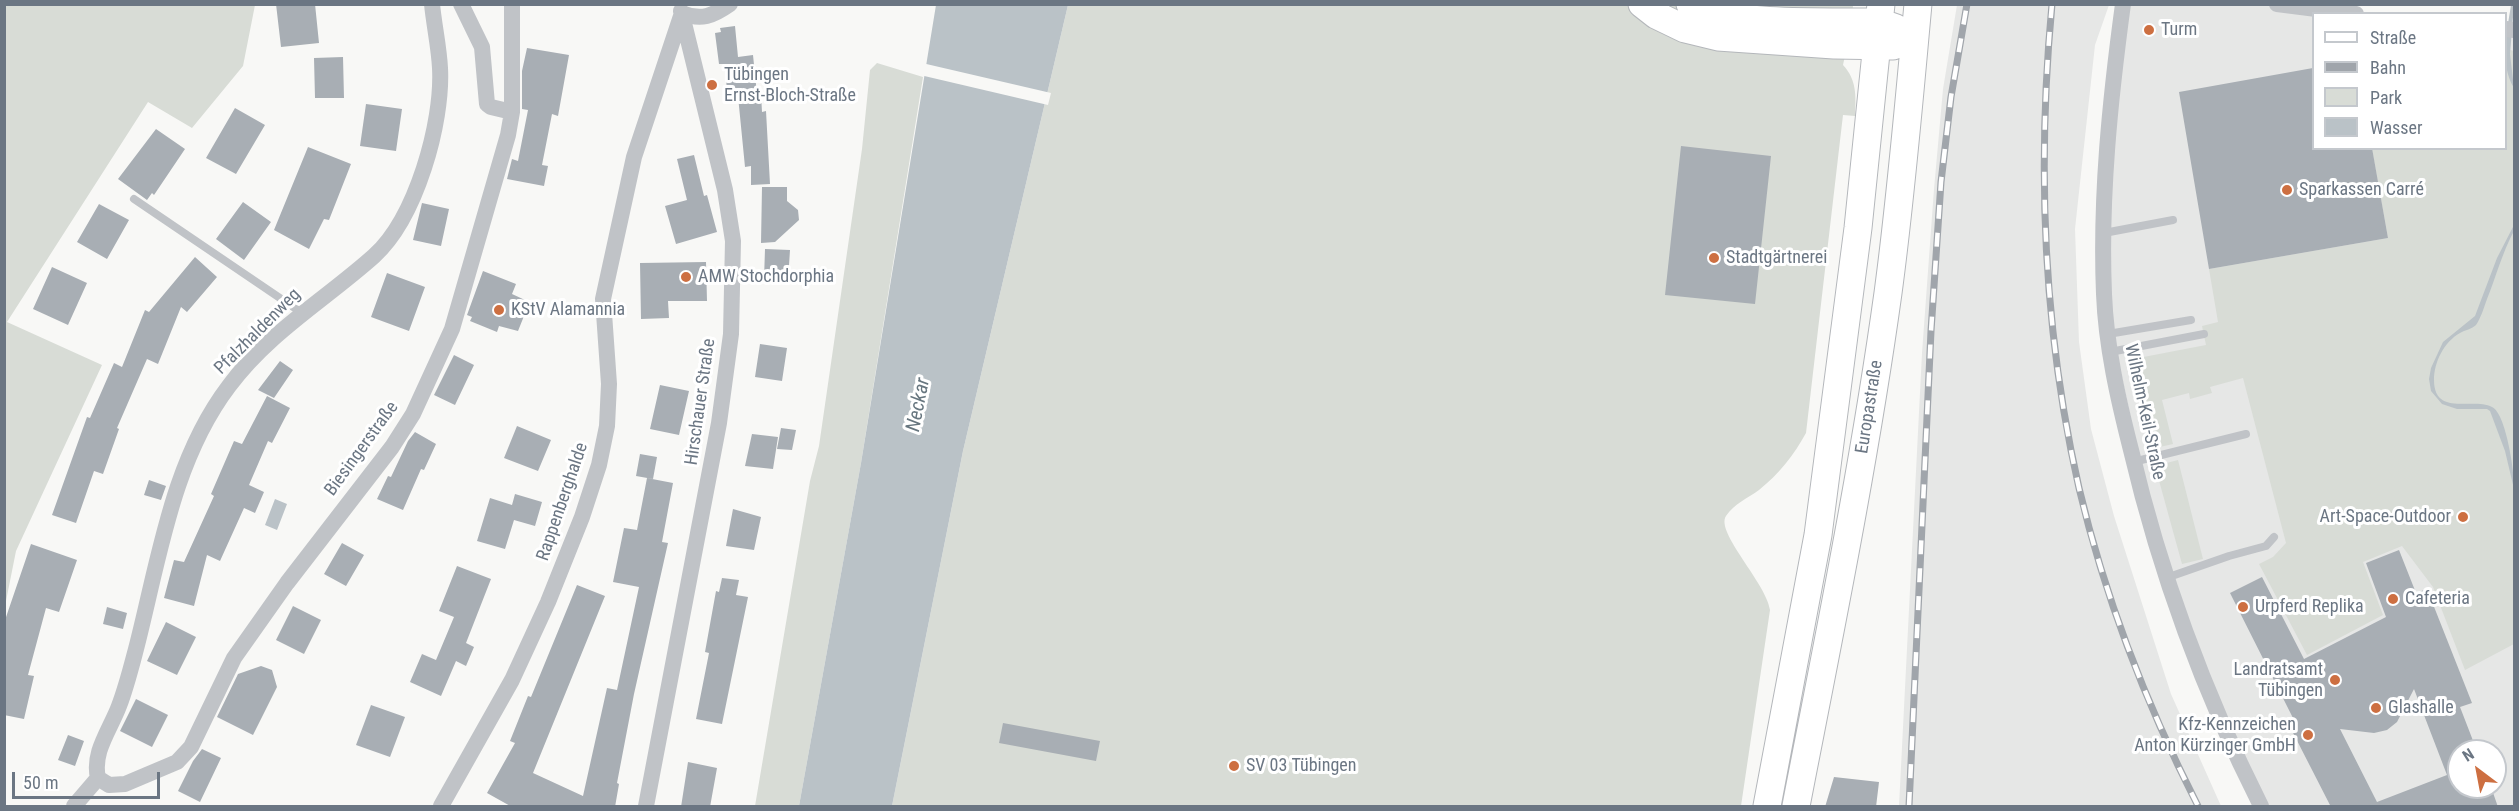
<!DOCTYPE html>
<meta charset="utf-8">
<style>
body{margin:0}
#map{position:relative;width:2519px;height:811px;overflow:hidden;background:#f8f8f6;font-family:"Roboto Condensed",sans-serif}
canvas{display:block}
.frame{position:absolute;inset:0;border:6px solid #6b7683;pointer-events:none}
.legend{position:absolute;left:2312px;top:12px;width:195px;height:138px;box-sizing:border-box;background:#fff;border:2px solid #c4c8cd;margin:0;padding:8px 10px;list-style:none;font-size:18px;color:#6b7683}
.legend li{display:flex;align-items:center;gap:12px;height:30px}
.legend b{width:30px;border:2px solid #c4c8cd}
.north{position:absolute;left:2447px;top:739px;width:60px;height:60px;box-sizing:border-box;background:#fff;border:2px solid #c4c8cd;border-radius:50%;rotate:328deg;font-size:16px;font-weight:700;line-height:24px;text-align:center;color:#6b7683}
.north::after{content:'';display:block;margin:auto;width:21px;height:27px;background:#cd6f41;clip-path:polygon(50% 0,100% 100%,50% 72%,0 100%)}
.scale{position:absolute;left:12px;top:772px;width:148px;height:27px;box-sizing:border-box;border:3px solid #6b7683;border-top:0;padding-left:8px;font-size:18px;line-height:21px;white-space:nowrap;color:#6b7683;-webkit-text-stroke:4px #fff;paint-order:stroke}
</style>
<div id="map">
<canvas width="2519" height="811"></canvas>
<div class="frame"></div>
<ul class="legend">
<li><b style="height:8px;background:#fff"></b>Straße</li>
<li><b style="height:8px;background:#a0a5ab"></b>Bahn</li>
<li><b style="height:16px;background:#d8dcd6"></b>Park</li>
<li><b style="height:16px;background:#bac2c7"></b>Wasser</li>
</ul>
<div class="north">N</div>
<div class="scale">50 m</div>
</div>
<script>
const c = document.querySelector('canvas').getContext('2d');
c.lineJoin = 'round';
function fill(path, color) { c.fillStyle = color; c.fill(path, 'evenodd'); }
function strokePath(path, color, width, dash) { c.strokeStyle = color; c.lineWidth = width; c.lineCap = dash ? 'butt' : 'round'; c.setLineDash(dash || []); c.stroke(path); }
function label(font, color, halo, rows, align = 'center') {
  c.font = font + ' "Roboto Condensed",sans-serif'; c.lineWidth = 6; c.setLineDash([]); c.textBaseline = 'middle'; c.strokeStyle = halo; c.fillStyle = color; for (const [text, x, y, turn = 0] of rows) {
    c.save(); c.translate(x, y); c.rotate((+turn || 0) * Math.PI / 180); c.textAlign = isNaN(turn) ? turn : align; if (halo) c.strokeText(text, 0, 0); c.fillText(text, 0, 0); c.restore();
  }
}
const built = new Path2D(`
 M2277,4L2314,14V148H2506V29L2514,30V806H2261L2166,578L2104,295L2123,5ZM2459,751H2495V787H2459Z
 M1957,5H2109L2095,45L2075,229L2079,342L2091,429L2114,516L2171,694L2221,806H1899L1922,353L1934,189L1943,89Z`);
const green = new Path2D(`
 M5,4L255,5L243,66L192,128L148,102L7,322L102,365L16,551L5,606Z
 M1068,5H1853L1852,22L1843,65C1857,80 1856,96 1855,116L1843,115L1806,433C1794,455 1779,474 1759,490C1748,498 1734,504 1726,516C1715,532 1767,584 1770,610L1741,806H892L963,451Z
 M2506,49L2514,51V644L2465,670L2433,587L2402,546L2363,562L2383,615L2307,655L2259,564L2273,557L2286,543L2243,378L2210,387L2212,393L2190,399L2189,393L2162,400L2173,444L2151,449L2133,359L2206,345L2202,326L2218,322L2209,269L2388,238L2372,149L2506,148Z
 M877,63L923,77L861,463L799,806H755L810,481L819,446L862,149L870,70Z
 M2178,460L2203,559L2182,564L2155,466Z`);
const water = new Path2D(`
 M936,5H1068L963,451L892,806H799L861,463Z
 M2511,5H2514L2510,54L2514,88C2499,63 2507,32 2511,5Z
 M2514,225V231C2502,253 2496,277 2487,299C2484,307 2481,318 2476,325C2472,329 2465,330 2460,333C2444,342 2434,362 2434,380C2434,417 2473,397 2492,407C2506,413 2515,474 2514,489L2505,451L2490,411L2487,409H2457L2442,404L2431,391L2429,379L2431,368L2443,342L2475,316L2497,258Z
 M275,499L287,504L277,530L265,525Z`);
const pier = new Path2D(`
 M922,63L1051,93L1048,105L920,75Z`);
const building = new Path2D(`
 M276,4H315L319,43L281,47Z
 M735,26L738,57L753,55L757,94H761L762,112L766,111L770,184L751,185V166L745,167L738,96L728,97L724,64H719L715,33L721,32L720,28Z
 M527,48L569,55L558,116L552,114L542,165L548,166L544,186L507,179L512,159L518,161L528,110L522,109V71Z
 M343,57L344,98H315L314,58Z
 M2313,68V148H2372L2388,238L2209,269L2179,92Z
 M366,104L402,109L396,151L360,146Z
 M235,108L265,125L236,174L206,158Z
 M156,129L185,149L154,195L152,193L147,200L118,179Z
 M1681,146L1771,156L1755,304L1665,295Z
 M308,147L351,164L329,220L324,219L309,249L274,230Z
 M694,155L704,196L707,195L717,232L676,244L665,206L687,200L677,159Z
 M762,187H787V201L798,210L799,220L775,242L761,243Z
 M243,202L271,222L244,260L216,239Z
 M422,203L449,209L441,246L413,240Z
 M99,204L129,220L107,259L77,242Z
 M765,249L790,250L788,281L764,279Z
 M195,257L217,277L187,312L181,307L158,364L147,359L117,428L119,429L103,474L94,471L76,523L52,515L87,417L90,418L114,363L122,367L145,310L149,312Z
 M706,262L707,301H668L669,318L641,319L640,263Z
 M52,267L87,283L68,325L33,309Z
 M483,271L516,284L512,294L525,300L521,309L526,311L518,331L499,326L497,332L470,321L472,317L467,315Z
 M387,273L425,287L409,331L371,317Z
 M760,344L787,348L782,381L755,377Z
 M454,355L474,365L455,405L434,395Z
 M280,361L293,370L274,398L258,390Z
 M660,385L689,391L679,435L650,429Z
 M267,396L290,408L272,443L268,441L249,485L264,492L255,513L244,508L220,561L207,555L194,606L164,598L174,560L184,562L214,496L211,494L234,441L242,444Z
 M517,426L551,440L538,471L504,458Z
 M781,428L796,430L792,450L777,449Z
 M415,432L436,444L424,470L421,469L403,510L377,499L388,476L391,477L408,441Z
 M752,434L778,437L773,469L745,466Z
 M640,454L657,457L653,479L636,476Z
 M647,478L673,483L662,542L668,543L634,694L617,783L619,784L615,807H512L487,793L515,743L510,741L528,696L531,697L577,585L605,596L533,773L583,796L607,688L617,690L639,587L613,582L624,528L637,530Z
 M149,480L166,486L161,500L144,495Z
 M515,494L542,502L535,526L514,520L505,549L477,541L490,498L512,505Z
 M733,509L761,517L754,550L726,546Z
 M342,543L364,555L346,586L324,574Z
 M31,544L77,560L59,612L46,608L28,675L34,676L24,719L4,715V623Z
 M2399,550L2416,593L2427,589L2472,703L2460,707L2477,751H2459V787H2491L2498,807H2331L2288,723L2294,720L2230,593L2262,577L2304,659L2386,617L2366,563ZM2414,689L2447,775L2377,802L2340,729L2374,733L2387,730L2397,722Z
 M457,566L491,579L466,643L474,647L466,666L456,661L441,696L410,682L422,654L436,660L454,617L439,611Z
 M722,578L739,580L736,595L748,597L722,724L696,719L709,653L705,652L716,591L719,592Z
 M293,606L321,620L304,654L276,640Z
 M107,607L127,613L123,629L103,624Z
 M166,622L196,637L177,675L147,661Z
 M261,666L272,670L277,687L253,735L217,717L238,674Z
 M136,699L168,715L152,747L120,731Z
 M371,705L405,717L390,757L356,745Z
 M1003,723L1100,741L1096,761L999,743Z
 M68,735L84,741L75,766L58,760Z
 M202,749L221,758L200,802L178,791L193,761Z
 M688,762L717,768L710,807H681Z
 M1834,777L1879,782L1876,807H1825Z`);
const service = new Path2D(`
 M134,199L302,313
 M2104,233L2173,220
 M2108,334L2191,320
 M2110,352L2204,334
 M2133,462L2246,434
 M2166,578L2229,556L2266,546L2274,537`);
const minor = new Path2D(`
 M461,4L482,47L487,104L491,107L512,112
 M2123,4C2110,100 2100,197 2104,294C2106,346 2118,399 2131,450C2160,573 2204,693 2261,806
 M2277,4L2356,14
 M682,13C701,21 713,16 730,4
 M2506,29L2514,30
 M98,778L109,785L125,784L177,762L191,747L234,658L287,583L392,447L413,414L452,329L508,135L512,112V4
 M98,778C92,752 110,730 119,706C126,688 131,668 136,649C159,560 172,461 229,386C268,333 326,299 374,256C416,218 443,123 440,68C439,47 434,25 432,4
 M74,806L98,778
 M441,806L512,680L548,602L582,517L599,465L607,426L609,384L603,299L634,157L682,13
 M646,806L719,423L731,334L733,241L725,190L681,11`);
const primary = new Path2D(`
 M1642,4L1656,15L1685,29L1718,37L1834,45L1893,46
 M1690,4C1735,27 1828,21 1879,22L1896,28
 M1767,806L1818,535L1858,228L1881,4
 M1796,806C1829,636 1864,466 1888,293C1901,197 1909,101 1918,4`);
const rail = new Path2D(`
 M2052,4C2037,165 2043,330 2079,488C2105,598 2147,706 2198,806
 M1909,806L1931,331L1941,182L1951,97L1967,4`);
const markers = [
 [2149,30,6,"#cd6f41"],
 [712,85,6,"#cd6f41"],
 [2287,190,6,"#cd6f41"],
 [1714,258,6,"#cd6f41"],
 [686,277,6,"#cd6f41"],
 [499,310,6,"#cd6f41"],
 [2463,517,6,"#cd6f41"],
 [2393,599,6,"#cd6f41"],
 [2243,607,6,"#cd6f41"],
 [2335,680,6,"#cd6f41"],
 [2376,708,6,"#cd6f41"],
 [2308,735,6,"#cd6f41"],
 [1234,766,6,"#cd6f41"]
];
const poiNames = [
 ["Turm",2161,30],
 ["Tübingen",724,75],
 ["Ernst-Bloch-Straße",724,96],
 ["Sparkassen Carré",2299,190],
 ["Stadtgärtnerei",1726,258],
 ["AMW Stochdorphia",698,277],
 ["KStV Alamannia",511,310],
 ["Art-Space-Outdoor",2451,517,"right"],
 ["Cafeteria",2405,599],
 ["Urpferd Replika",2255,607],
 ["Landratsamt",2323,670,"right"],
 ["Tübingen",2323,691,"right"],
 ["Glashalle",2388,708],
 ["Kfz-Kennzeichen",2296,725,"right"],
 ["Anton Kürzinger GmbH",2296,746,"right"],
 ["SV 03 Tübingen",1246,766]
];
const streetNames = [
 ["Pfalzhaldenweg",258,332,-45],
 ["Hirschauer Straße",701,402,-82],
 ["Europastraße",1870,407,-81],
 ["Wilhelm-Keil-Straße",2144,412,78],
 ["Biesingerstraße",362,449,-54],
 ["Rappenberghalde",563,502,-71]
];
const waterNames = [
 ["Neckar",919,405,-79]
];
fill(built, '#e6e7e6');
fill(green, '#d8dcd6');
fill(water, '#bac2c7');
fill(pier, '#f8f8f6');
fill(building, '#a8aeb4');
strokePath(primary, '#b4b7bb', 29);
strokePath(service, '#c0c3c7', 8);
strokePath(minor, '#c0c3c7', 16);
strokePath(primary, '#fff', 27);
strokePath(rail, '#a0a5ab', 7);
strokePath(rail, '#fff', 4.5, [14]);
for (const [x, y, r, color] of markers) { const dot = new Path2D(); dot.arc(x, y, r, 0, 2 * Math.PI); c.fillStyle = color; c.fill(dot); strokePath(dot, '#fff', 2); }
label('18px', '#6b7683', '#fff', poiNames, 'left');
label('18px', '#6b7683', '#fff', streetNames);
label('italic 20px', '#67767f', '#fff', waterNames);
</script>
